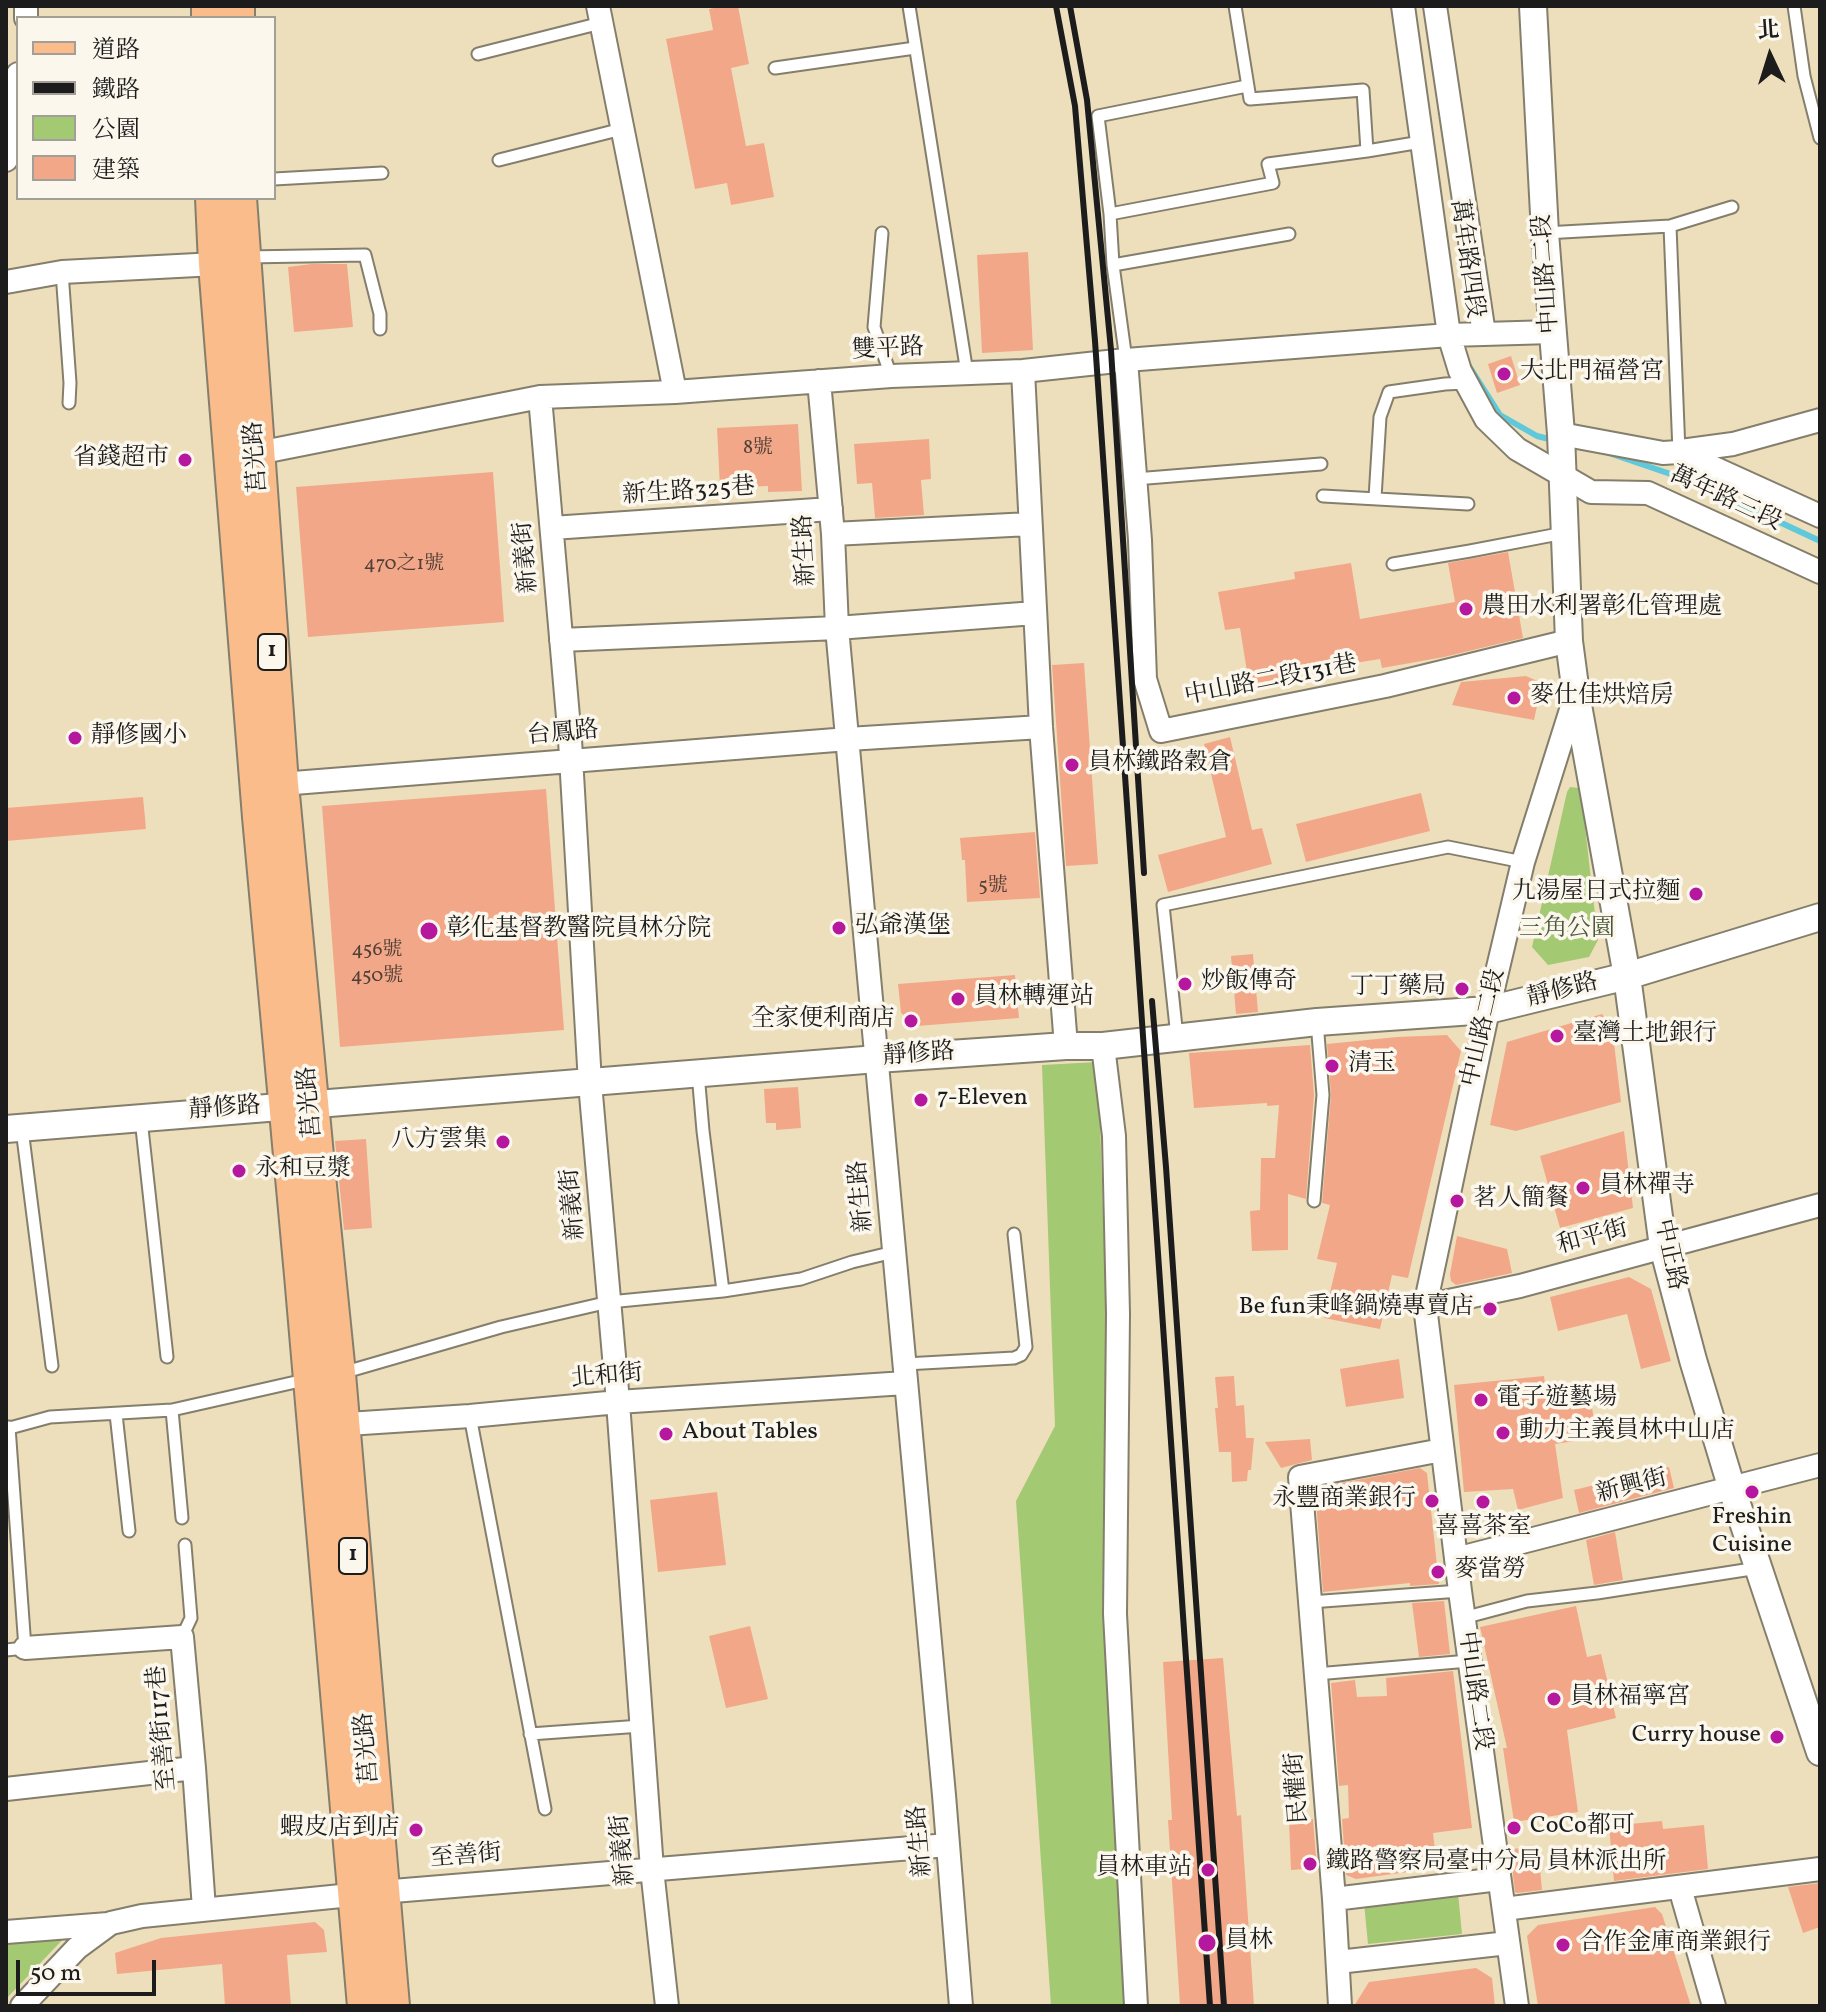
<!DOCTYPE html>
<meta charset="utf-8">
<style>
body{margin:0}
#map{position:relative;width:1826px;height:2012px;overflow:hidden;background:#eddfbc;font-family:Vollkorn,"Noto Serif TC",serif}
canvas{display:block}
.frame{position:absolute;inset:0;border:8px solid #1c1c1c;pointer-events:none}
.legend{position:absolute;left:16px;top:16px;width:260px;height:184px;box-sizing:border-box;background:#fbf7ec;border:2px solid #a29f99;margin:0;padding:10px 14px;list-style:none;font-size:24px;color:#1c1c1c}
.legend li{display:flex;align-items:center;gap:16px;height:40px}
.legend b{width:40px;border:2px solid #a29f99}
.north{position:absolute;left:1730px;top:16px;width:80px;height:80px;-webkit-text-stroke:6px #fbf7ec;paint-order:stroke;rotate:356deg;font-size:22px;font-weight:700;line-height:32px;text-align:center;color:#1c1c1c}
.north::after{content:'';display:block;margin:auto;width:28px;height:36px;background:#1c1c1c;clip-path:polygon(50% 0,100% 100%,50% 72%,0 100%)}
.scale{position:absolute;left:16px;top:1960px;width:140px;height:36px;box-sizing:border-box;border:4px solid #1c1c1c;border-top:0;padding-left:10px;font-size:24px;line-height:28px;white-space:nowrap;color:#1c1c1c;-webkit-text-stroke:6px #fbf7ec;paint-order:stroke}
</style>
<div id="map">
<canvas width="1826" height="2012"></canvas>
<div class="frame"></div>
<ul class="legend">
<li><b style="height:10px;background:#fabc8b"></b>道路</li>
<li><b style="height:10px;background:#1c1c1c"></b>鐵路</li>
<li><b style="height:22px;background:#a4c973"></b>公園</li>
<li><b style="height:22px;background:#f2a888"></b>建築</li>
</ul>
<div class="north">北</div>
<div class="scale">50 m</div>
</div>
<script>
const c = document.querySelector('canvas').getContext('2d');
c.lineJoin = 'round';
function fill(path, color) { c.fillStyle = color; c.fill(path, 'evenodd'); }
function strokePath(path, color, width, dash) { c.strokeStyle = color; c.lineWidth = width; c.lineCap = dash ? 'butt' : 'round'; c.setLineDash(dash || []); c.stroke(path); }
function label(font, color, halo, rows, align = 'center') {
  c.font = font + ' Vollkorn,"Noto Serif TC",serif'; c.lineWidth = 7; c.setLineDash([]); c.textBaseline = 'middle'; c.strokeStyle = halo; c.fillStyle = color; for (const [text, x, y, turn = 0] of rows) {
    c.save(); c.translate(x, y); c.rotate((+turn || 0) * Math.PI / 180); c.textAlign = isNaN(turn) ? turn : align; if (halo) c.strokeText(text, 0, 0); c.fillText(text, 0, 0); c.restore();
  }
}
const green = new Path2D(`
 M1570,787L1579,788L1581,792L1598,940L1589,957L1548,965L1532,947L1567,792Z
 M1098,1062L1106,1300L1105,1625L1125,2006H1051L1016,1501L1055,1426L1042,1065Z
 M1458,1893L1462,1934L1368,1944L1364,1903Z
 M69,1933L6,1999V1939Z`);
const stream = new Path2D(`
 M1469,366L1500,415L1537,436L1553,440
 M1606,452L1694,482L1820,541`);
const building = new Path2D(`
 M723,6H738L749,64L731,68L746,146L764,143L774,197L731,205L727,183L695,189L666,39L713,30L709,9Z
 M1028,252L1033,350L982,353L977,255Z
 M312,264H347L353,327L294,332L288,267Z
 M1511,356L1520,385L1497,393L1488,364Z
 M798,424L802,491L768,492V486L720,488L717,428Z
 M929,439L931,479L921,480L924,515L875,518L872,483L857,484L854,444Z
 M493,472L504,622L308,637L296,487Z
 M1508,552L1523,638L1444,657L1382,668L1380,659L1299,672V676L1249,684L1240,628L1225,630L1218,592L1295,579L1294,572L1351,563L1360,619L1455,602L1448,563Z
 M1084,663L1098,864L1066,866L1052,665Z
 M1526,676L1542,683L1534,720L1452,705L1461,682Z
 M1230,737L1252,830L1262,828L1272,864L1168,892L1158,855L1226,837L1204,744Z
 M546,789L564,1030L340,1047L322,806Z
 M1421,793L1430,831L1306,862L1296,824Z
 M143,797L146,829L6,841V808Z
 M1035,832L1040,898L967,902L965,860H962L960,838Z
 M1253,954L1258,1012L1236,1014L1231,956Z
 M1015,975L1019,1018L917,1026L901,1013L898,984Z
 M1602,1014L1612,1026L1621,1102L1516,1131L1490,1125L1507,1042Z
 M1447,1035L1461,1051L1408,1278L1392,1275L1380,1329L1324,1318L1337,1263L1317,1259L1330,1205L1322,1203L1331,1095L1327,1044L1397,1037Z
 M1310,1045L1314,1095L1306,1199L1288,1194V1250L1252,1251L1250,1211L1260,1210L1261,1158H1275L1279,1105L1267,1106V1103L1194,1108L1189,1053Z
 M798,1087L801,1128L776,1130V1123H766L764,1089Z
 M1624,1131L1633,1208L1560,1228L1540,1156Z
 M366,1139L372,1228L344,1230L335,1141Z
 M1457,1236L1507,1249L1512,1273L1456,1285L1451,1281L1450,1274Z
 M1629,1277L1651,1289L1671,1361L1641,1369L1627,1314L1558,1331L1550,1297Z
 M1399,1359L1404,1398L1346,1407L1340,1369Z
 M1234,1376L1236,1406L1244,1405L1246,1438H1254L1251,1470H1248L1247,1481L1232,1482L1231,1452H1219L1215,1408H1218L1215,1377Z
 M1544,1376L1548,1405L1591,1399L1596,1438L1555,1444L1563,1498L1518,1510L1513,1489L1464,1492L1454,1385Z
 M1310,1439L1312,1460L1281,1468L1265,1442Z
 M1669,1467L1674,1488L1579,1513L1574,1490Z
 M1420,1468L1427,1473L1439,1584L1410,1586V1583L1323,1592L1315,1488Z
 M717,1492L726,1565L658,1572L650,1500Z
 M1615,1532L1623,1580L1594,1585L1586,1540Z
 M1444,1601L1450,1654L1419,1657L1412,1603Z
 M1576,1606L1587,1657L1601,1654L1616,1718L1567,1730L1578,1812L1514,1822L1503,1748H1507L1480,1627Z
 M750,1626L768,1699L726,1708L709,1636Z
 M1223,1658L1237,1816L1241,1815L1254,2006H1180L1168,1820H1172L1163,1662Z
 M1453,1671L1472,1828L1433,1833L1437,1868L1356,1879L1346,1875L1342,1819L1349,1818L1348,1785L1339,1786L1331,1683L1355,1680L1357,1697L1387,1696L1386,1678Z
 M1313,1819L1317,1868L1291,1870L1289,1821Z
 M1662,1821L1663,1829L1704,1825L1708,1869L1614,1881L1609,1826Z
 M1538,1847L1542,1890L1517,1893L1515,1892L1510,1849Z
 M1820,1883V1927L1803,1933L1788,1887Z
 M1655,1907L1662,1914L1691,2006H1538L1527,1936L1538,1925Z
 M315,1922L324,1930L327,1952L287,1955L291,2006H225L222,1964L117,1974L115,1953L161,1938Z
 M1476,1968L1492,1978L1495,2006H1354L1369,1982Z`);
const service = new Path2D(`
 M909,6L967,373
 M1235,6L1250,99L1363,90L1367,151L1421,142
 M1794,6L1804,76L1820,138
 M478,54L601,23
 M775,68L915,48
 M1247,86L1098,116L1110,214L1273,183L1268,164L1367,151
 M499,160L622,129
 M274,179L382,173
 M1110,214L1113,265L1126,360
 M1670,226L1679,452
 M882,233L874,327L891,376
 M1545,233L1670,226L1732,207
 M246,257L365,255L380,314V329
 M1113,265L1289,234
 M62,272L70,383L69,403
 M1135,479L1321,464
 M1323,496L1468,504
 M1375,498L1380,417L1389,392L1445,384L1466,383
 M1393,564L1470,551L1564,533
 M1177,1037L1163,905L1448,847L1523,862
 M698,1073L703,1131L723,1291
 M141,1119L167,1357
 M22,1129L52,1366
 M1314,1201L1323,1095L1317,1022
 M905,1364L1014,1358L1021,1355L1026,1347L1014,1234
 M342,1373L501,1327L609,1302L723,1291L801,1279L852,1262L894,1252
 M172,1410L182,1518
 M116,1414L129,1531
 M470,1416L545,1809
 M6,1429L50,1417L172,1410L309,1379
 M1310,1602L1460,1591
 M1463,1618L1527,1601L1597,1593L1758,1568
 M182,1637L191,1618L185,1545
 M6,1650L25,1648L9,1427
 M1316,1674L1469,1661
 M530,1734L641,1726`);
const minor = new Path2D(`
 M598,6L675,392
 M1403,6L1449,335L1460,371L1486,419L1517,449L1591,492L1648,493L1820,572
 M1435,6L1484,334
 M26,18V6
 M6,160L18,74
 M6,282L62,272L216,264
 M1126,360L1140,540L1145,679L1161,731L1385,686L1569,641
 M1023,371L1041,727L1066,1046
 M819,381L833,534L837,628L944,1795L961,2006
 M540,397L570,740L590,1083L618,1402L652,1869L667,2006
 M1561,434L1663,453L1679,452L1820,516
 M1681,451L1733,444L1820,420
 M245,454L258,453L540,397L675,392L891,376L1023,371L1126,360L1449,335L1552,332
 M552,528L831,509
 M833,534L1030,524
 M561,640L837,628L1035,613
 M281,784L848,739L1041,727
 M1103,1046L1114,1136L1118,1314L1115,1614L1136,2006
 M1425,1306L1520,1286L1820,1205
 M332,1425L470,1416L618,1402L905,1383
 M1456,1559L1820,1465
 M25,1648L182,1637L194,1768L204,1909
 M6,1789L194,1768
 M1680,1888L1714,2006
 M1334,1899L1499,1879
 M1504,1909L1820,1869
 M6,1932L108,1924
 M1338,1962L1508,1943
 M22,2006L77,1948L111,1923L142,1916L381,1892L948,1845
 M1340,2006L1334,1899L1300,1477L1442,1450
 M1517,2006L1460,1591L1425,1306L1488,1010L1523,862L1576,694`);
const tertiary = new Path2D(`
 M1533,6L1545,233L1561,434L1569,641L1576,694L1627,976L1663,1247L1693,1360L1732,1489L1820,1752
 M6,1129L877,1059L1066,1046H1103L1317,1022L1488,1010L1627,976L1820,917`);
const primary = new Path2D(`
 M209,18V6
 M237,18V6
 M213,198L216,264L260,817L302,1275L365,2006
 M239,198L281,784L317,1166L338,1374L392,2006`);
const rail = new Path2D(`
 M1056,6L1075,106L1095,341L1210,2006
 M1070,6L1087,100L1111,350L1144,873
 M1152,1001L1166,1167L1224,2006`);
const markers = [
 [1504,374,8,"#b5179e"],
 [185,460,8,"#b5179e"],
 [1466,609,8,"#b5179e"],
 [1514,698,8,"#b5179e"],
 [75,738,8,"#b5179e"],
 [1072,765,8,"#b5179e"],
 [1696,894,8,"#b5179e"],
 [839,928,8,"#b5179e"],
 [429,931,10,"#b5179e"],
 [1185,984,8,"#b5179e"],
 [1462,989,8,"#b5179e"],
 [958,999,8,"#b5179e"],
 [911,1021,8,"#b5179e"],
 [1557,1036,8,"#b5179e"],
 [1332,1066,8,"#b5179e"],
 [921,1100,8,"#b5179e"],
 [503,1142,8,"#b5179e"],
 [239,1171,8,"#b5179e"],
 [1583,1188,8,"#b5179e"],
 [1457,1201,8,"#b5179e"],
 [1490,1309,8,"#b5179e"],
 [1481,1400,8,"#b5179e"],
 [1503,1433,8,"#b5179e"],
 [666,1434,8,"#b5179e"],
 [1752,1492,8,"#b5179e"],
 [1432,1501,8,"#b5179e"],
 [1483,1502,8,"#b5179e"],
 [1438,1572,8,"#b5179e"],
 [1554,1699,8,"#b5179e"],
 [1777,1737,8,"#b5179e"],
 [1514,1828,8,"#b5179e"],
 [416,1830,8,"#b5179e"],
 [1310,1864,8,"#b5179e"],
 [1208,1870,8,"#b5179e"],
 [1207,1943,10,"#b5179e"],
 [1563,1945,8,"#b5179e"]
];
const numberNames = [
 ["8號",758,449],
 ["470之1號",404,565],
 ["5號",993,887],
 ["456號",377,951],
 ["450號",377,977]
];
const shields = [
 [272,652,28],
 [353,1556,28]
];
const shieldNames = [
 ["1",272,652],
 ["1",353,1556]
];
const streetNames = [
 ["萬年路四段",1465,259,82],
 ["中山路二段",1548,274,-94],
 ["雙平路",888,351,-3],
 ["莒光路",258,457,-94],
 ["新生路325巷",689,493,-4],
 ["萬年路三段",1725,500,25],
 ["新生路",807,550,-93],
 ["新義街",528,557,-95],
 ["中山路二段131巷",1271,682,-11],
 ["台鳳路",563,735,-5],
 ["靜修路",1563,992,-14],
 ["中山路二段",1485,1028,-77],
 ["靜修路",919,1056,-4],
 ["莒光路",312,1102,-95],
 ["靜修路",225,1110,-4],
 ["新生路",863,1196,-95],
 ["新義街",575,1204,-95],
 ["和平街",1593,1239,-15],
 ["中正路",1668,1255,78],
 ["北和街",607,1378,-5],
 ["新興街",1632,1488,-14],
 ["中山路二段",1473,1691,82],
 ["至善街117巷",164,1728,-95],
 ["莒光路",369,1748,-95],
 ["民權街",1299,1788,-94],
 ["新生路",922,1841,-95],
 ["新義街",625,1850,-95],
 ["至善街",466,1858,-5]
];
const poiNames = [
 ["大北門福營宮",1520,374],
 ["省錢超市",169,460,"right"],
 ["農田水利署彰化管理處",1482,609],
 ["麥仕佳烘焙房",1530,698],
 ["靜修國小",91,738],
 ["員林鐵路穀倉",1088,765],
 ["九湯屋日式拉麵",1680,894,"right"],
 ["弘爺漢堡",855,928],
 ["彰化基督教醫院員林分院",447,931],
 ["炒飯傳奇",1201,984],
 ["丁丁藥局",1446,989,"right"],
 ["員林轉運站",974,999],
 ["全家便利商店",895,1021,"right"],
 ["臺灣土地銀行",1573,1036],
 ["清玉",1348,1066],
 ["7-Eleven",937,1100],
 ["八方雲集",487,1142,"right"],
 ["永和豆漿",255,1171],
 ["員林禪寺",1599,1188],
 ["茗人簡餐",1473,1201],
 ["Be fun秉峰鍋燒專賣店",1474,1309,"right"],
 ["電子遊藝場",1497,1400],
 ["動力主義員林中山店",1519,1433],
 ["About Tables",682,1434],
 ["永豐商業銀行",1416,1501,"right"],
 ["Freshin",1752,1519,"center"],
 ["Cuisine",1752,1547,"center"],
 ["喜喜茶室",1483,1529,"center"],
 ["麥當勞",1454,1572],
 ["員林福寧宮",1570,1699],
 ["Curry house",1761,1737,"right"],
 ["CoCo都可",1530,1828],
 ["蝦皮店到店",400,1830,"right"],
 ["鐵路警察局臺中分局 員林派出所",1326,1864],
 ["員林車站",1192,1870,"right"],
 ["員林",1225,1943],
 ["合作金庫商業銀行",1579,1945]
];
const parkNames = [
 ["三角公園",1567,931]
];
fill(green, '#a4c973');
strokePath(stream, '#5fc8da', 6);
fill(building, '#f2a888');
strokePath(service, '#847e6c', 15);
strokePath(minor, '#847e6c', 26);
strokePath(tertiary, '#847e6c', 30);
strokePath(primary, '#847e6c', 38);
strokePath(service, '#fff', 11);
strokePath(minor, '#fff', 22);
strokePath(tertiary, '#fff', 26);
strokePath(primary, '#fabc8b', 34);
strokePath(rail, '#1c1c1c', 6);
for (const [x, y, r, color] of markers) { const dot = new Path2D(); dot.arc(x, y, r, 0, 2 * Math.PI); c.fillStyle = color; c.fill(dot); strokePath(dot, '#fbf7ec', 3); }
label('20px', '#523f37', null, numberNames);
for (const [x, y, w] of shields) { const box = new Path2D(); box.roundRect(x - w / 2, y - 18, w, 36, 6); c.fillStyle = '#fbf7ec'; c.fill(box); strokePath(box, '#1c1c1c', 2); }
label('bold 22px', '#1c1c1c', null, shieldNames);
label('24px', '#1c1c1c', '#fbf7ec', streetNames);
label('24px', '#1c1c1c', '#fbf7ec', poiNames, 'left');
label('24px', '#4c593a', '#fbf7ec', parkNames);
</script>
